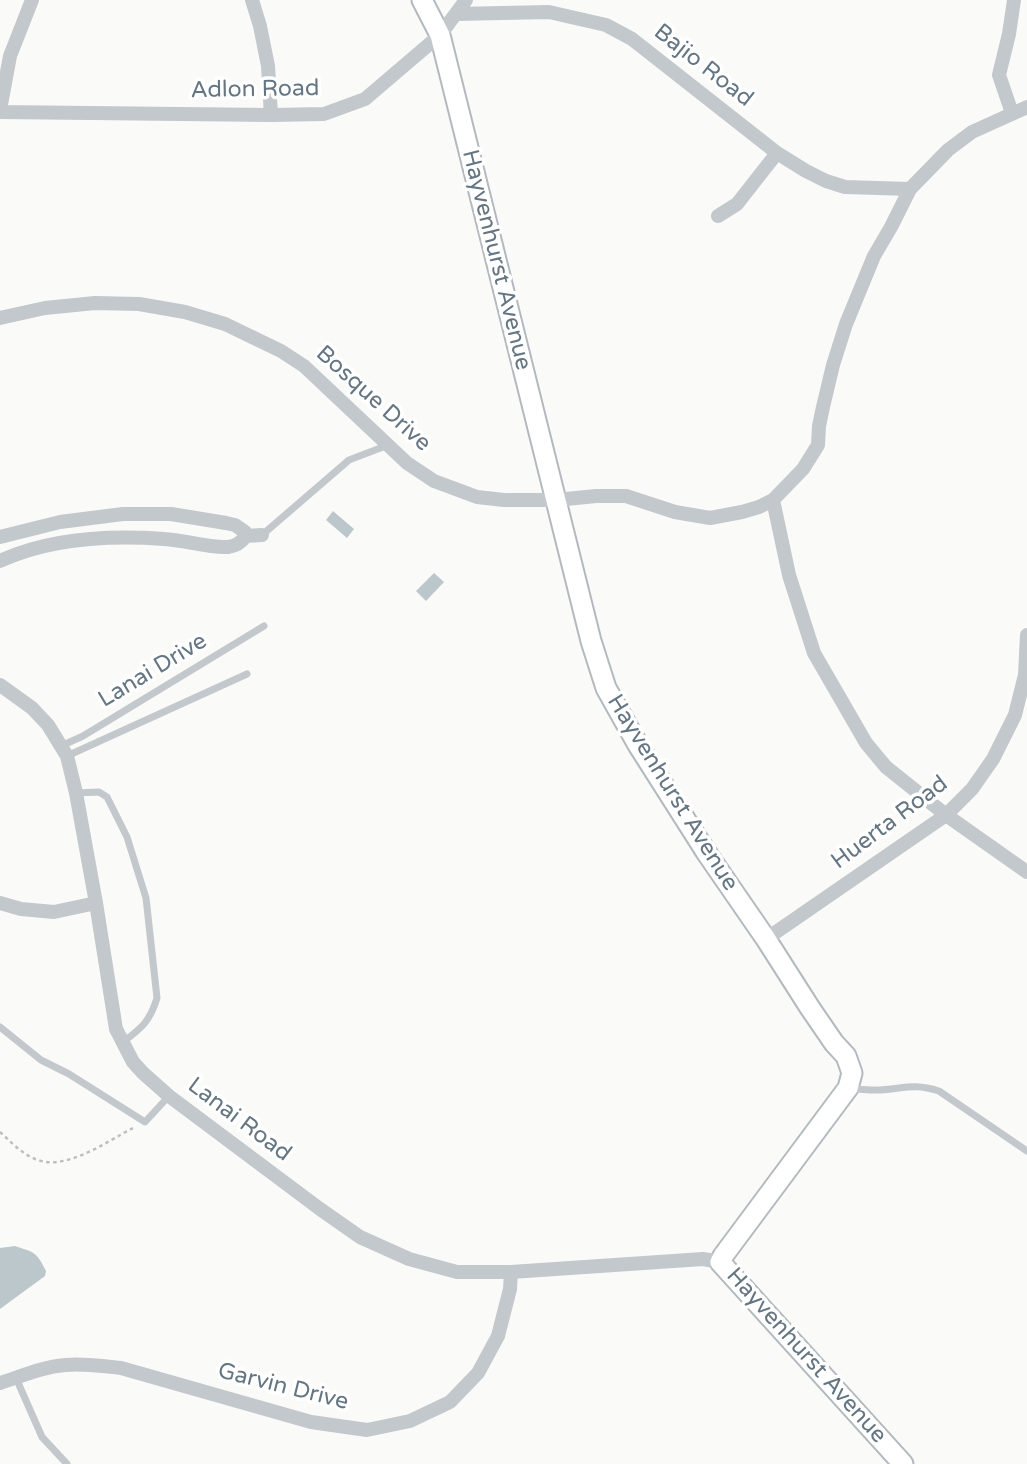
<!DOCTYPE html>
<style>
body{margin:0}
canvas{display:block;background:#fafaf8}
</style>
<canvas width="1027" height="1464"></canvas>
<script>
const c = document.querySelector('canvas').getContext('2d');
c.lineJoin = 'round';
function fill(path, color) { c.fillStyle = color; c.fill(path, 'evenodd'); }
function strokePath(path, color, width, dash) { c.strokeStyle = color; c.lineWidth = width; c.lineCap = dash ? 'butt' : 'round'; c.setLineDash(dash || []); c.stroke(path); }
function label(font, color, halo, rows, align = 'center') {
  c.font = font + ' "Varela Round",sans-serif'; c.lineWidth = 7; c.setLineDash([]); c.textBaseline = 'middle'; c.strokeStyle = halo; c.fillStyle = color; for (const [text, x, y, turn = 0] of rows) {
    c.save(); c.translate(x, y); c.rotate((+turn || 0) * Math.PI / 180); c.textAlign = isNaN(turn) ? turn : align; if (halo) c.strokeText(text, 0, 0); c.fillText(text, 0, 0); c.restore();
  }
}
const water = new Path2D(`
 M333,511L354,529L347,538L326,520Z
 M434,573L444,582L426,601L416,591Z
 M15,1246C35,1253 36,1251 46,1271L45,1276L0,1309V1248Z`);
const path = new Path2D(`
 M0,1132C11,1142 21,1153 35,1159C65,1172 106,1142 133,1128`);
const lane = new Path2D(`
 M262,535L349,460L383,447H389
 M61,746L83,736L264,626
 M67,756L247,674
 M76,793L99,792L107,797L127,837L146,898L157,998C150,1021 142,1028 123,1042
 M0,1027L41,1060L69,1074L145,1122L169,1096
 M851,1089C859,1089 867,1090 875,1090C901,1090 911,1082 939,1091L1027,1151
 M16,1378L42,1437L67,1464`);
const street = new Path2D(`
 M252,0L260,26L268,66L271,115
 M456,14L549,12L606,25L632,39L777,153L806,171L826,181L845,187L910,189
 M0,110L10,56L32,0
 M0,112L271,115L324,114L365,99L440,35L466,0
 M1012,113L999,75L1009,34L1014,0
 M718,216L737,204L777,153
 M0,318L45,308L95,303L139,304L185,312L225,324L281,351L304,366L407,463L434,481L477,497L504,500H556L596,496H626L675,512L710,518L742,512L759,507L773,500L803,469L818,445L819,426L823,407L833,365L846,324L874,256L891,227L910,189L948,150L972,132L1027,107
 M773,500L789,575L814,653L866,743L886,767L946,815L1027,872
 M0,537L60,522L123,514H171L226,523L235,525L245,532L246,536
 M0,561C50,538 109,535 164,539C185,540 207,548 228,547C236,546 241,543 246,536L262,535
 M0,685L32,708L48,725L67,756L76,793L96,903L116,1029L133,1062L143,1073L169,1096L320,1209L360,1237L409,1259L457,1272H511L703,1259L720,1262
 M0,903L21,909L54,912L96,903
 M766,939L946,815L972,789L993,759L1015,715L1025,675L1027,635
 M0,1383C22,1376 42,1367 65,1365C83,1363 103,1366 121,1368L311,1422L367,1430L410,1421L450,1402L478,1373L498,1336L510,1289L511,1272`);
const secondary = new Path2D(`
 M422,0L440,35L591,641L606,688L638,745L706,852L766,939L810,1008L834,1043L846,1056L852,1073L848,1088L723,1256L720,1262L903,1464`);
const streetNames = [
 ["Bajio Road",703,66,38],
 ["Adlon Road",255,90,-1],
 ["Hayvenhurst Avenue",496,260,76],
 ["Bosque Drive",373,399,42],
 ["Lanai Drive",153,671,-31],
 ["Hayvenhurst Avenue",672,793,58],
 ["Huerta Road",890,823,-37],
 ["Lanai Road",239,1120,37],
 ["Hayvenhurst Avenue",806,1356,48],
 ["Garvin Drive",283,1387,14]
];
fill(water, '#bbc7cb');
strokePath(secondary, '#b3babf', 23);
strokePath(path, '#bbbfc2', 2.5, [3.5, 3.5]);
strokePath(lane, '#c3c8cc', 7);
strokePath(street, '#c3c8cc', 14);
strokePath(secondary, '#fff', 19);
label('23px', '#657683', '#fff', streetNames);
</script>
